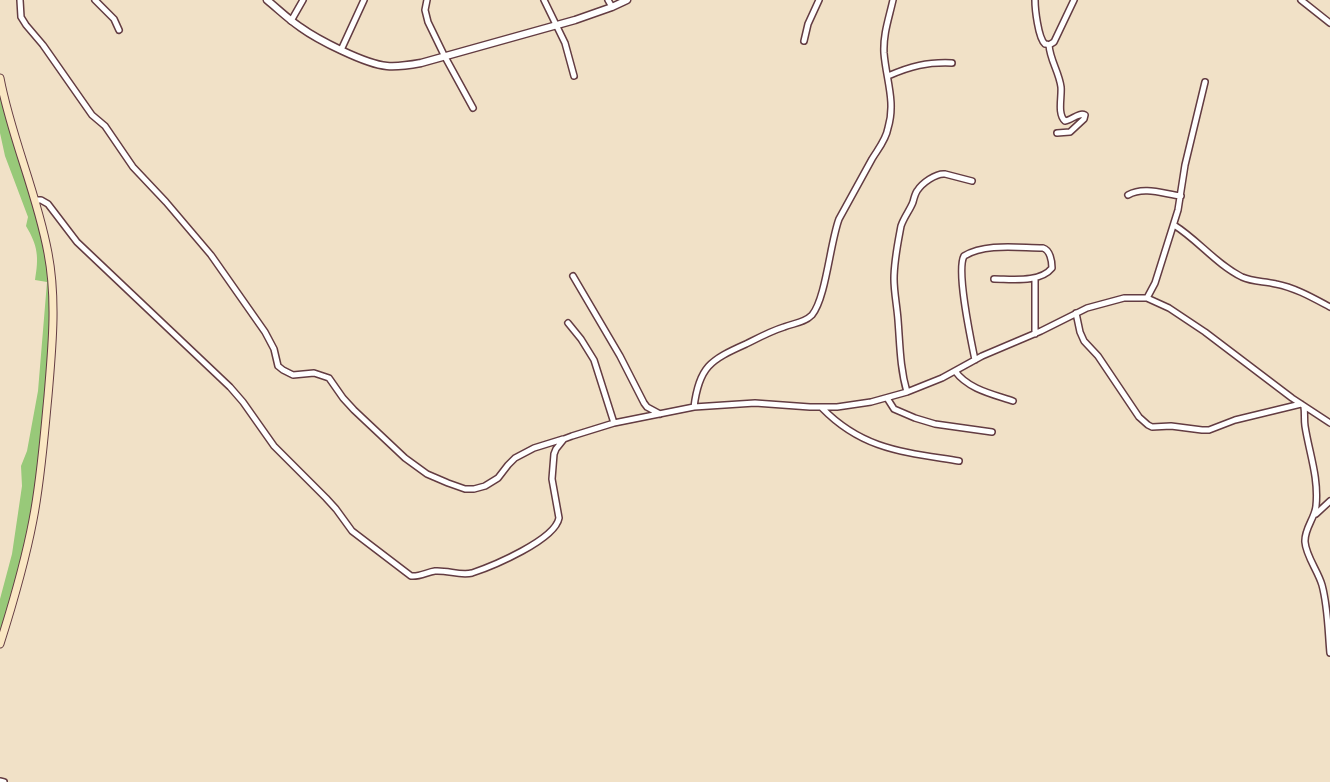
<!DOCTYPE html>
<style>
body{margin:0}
canvas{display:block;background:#f1e1c7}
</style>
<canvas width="1330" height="782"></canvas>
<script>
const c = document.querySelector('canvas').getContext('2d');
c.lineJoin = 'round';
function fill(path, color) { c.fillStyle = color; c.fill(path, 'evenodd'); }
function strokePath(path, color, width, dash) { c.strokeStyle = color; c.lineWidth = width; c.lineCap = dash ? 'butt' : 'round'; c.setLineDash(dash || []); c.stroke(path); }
const green = new Path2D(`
 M0,78L41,220L53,311L33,518L0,644V599L12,554L22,486L21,466L27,451L38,391L47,282L35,280C39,257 38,246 26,226L28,217L5,156L0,133Z`);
const minor = new Path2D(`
 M20,0L21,17L26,25L43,45L92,115L105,126L133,167L166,202L211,255L265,332L274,349L278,366L283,370L293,375L314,373L329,378L343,398L354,410L405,458L427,474L448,483L465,489H474L485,486L498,478L508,465L515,458L534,448L563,439
 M95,0L114,19L119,30
 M427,0L425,10L428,22L444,55L473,108
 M544,0L565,43L574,76
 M608,0L612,7
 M1035,0C1035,8 1038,38 1045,44C1046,44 1047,44 1049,45L1054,42L1074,0
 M1301,0L1330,23
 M291,21L303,0
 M804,41L808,24L819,0
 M1049,45C1050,60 1059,72 1061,87C1062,97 1057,114 1065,121C1072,120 1079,112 1085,115L1084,119L1070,132L1057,133
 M341,50L364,0
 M888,76C911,66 927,62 952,63
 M1128,195C1144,186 1164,194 1181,196
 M35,200H41L48,204L77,242L230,387L243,402L274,446L326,498L336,509L352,531L411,576C420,577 427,572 435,571C448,570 460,576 472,573C493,566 555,540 559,518L552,479L554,454L556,449L564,439L572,436L614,423L694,407L755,403L810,407H837L871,402L907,392L942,378L982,356L1041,331L1087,308L1124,298H1147L1169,308L1205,332L1292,398L1330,423
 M1174,225C1198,240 1216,264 1242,277C1253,282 1264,281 1276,284C1296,288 1313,298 1330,307
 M573,276L620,356L644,403L647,407L660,414
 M1035,278V334
 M1147,298L1155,283L1178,210L1185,165L1205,82
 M1076,313L1080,332L1084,341L1098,356L1139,417L1148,425L1152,427L1171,426L1202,430H1209L1235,420L1301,404
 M568,323L581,339L594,360L614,423
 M975,360C971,340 956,271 964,256C986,243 1018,248 1043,248C1050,250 1052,261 1052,268C1040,283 1012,279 994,279
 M955,371C968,389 992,394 1013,401
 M907,392C900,368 900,345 898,320C897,306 894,292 894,279C894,261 898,242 901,226C904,217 910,210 913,202C914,198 915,194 917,191C922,183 936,173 945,174L972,181
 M887,398L894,409L915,418L935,424L992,432
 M694,407C699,367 710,360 746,344C758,338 771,331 784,327C794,323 804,323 812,315C826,298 830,243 839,219C850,199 861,179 872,159C878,149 886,140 888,128C896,102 886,79 884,53C883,34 889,18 893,0
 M1304,407C1305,413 1304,419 1305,426C1309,452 1319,478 1316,506C1315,518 1304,529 1305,542C1306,556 1318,571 1322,585C1328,607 1328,631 1330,653
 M822,408C863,450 904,452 959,461
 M1316,514L1330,501
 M0,781L4,782`);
const tertiary = new Path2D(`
 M267,0C278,9 288,19 300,27C318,40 365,64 387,66C399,67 410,65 421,63L575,20L612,7L627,0`);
const secondary = new Path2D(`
 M0,78C11,137 37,193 48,253C57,300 52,348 48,396C44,437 41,479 33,520C25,562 13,603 0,644`);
fill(green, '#98c979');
strokePath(minor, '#633c42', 8);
strokePath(tertiary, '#633c42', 9);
strokePath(secondary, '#633c42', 9);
strokePath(minor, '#fff', 5);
strokePath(tertiary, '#fff', 6);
strokePath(secondary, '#fae7c3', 7);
</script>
